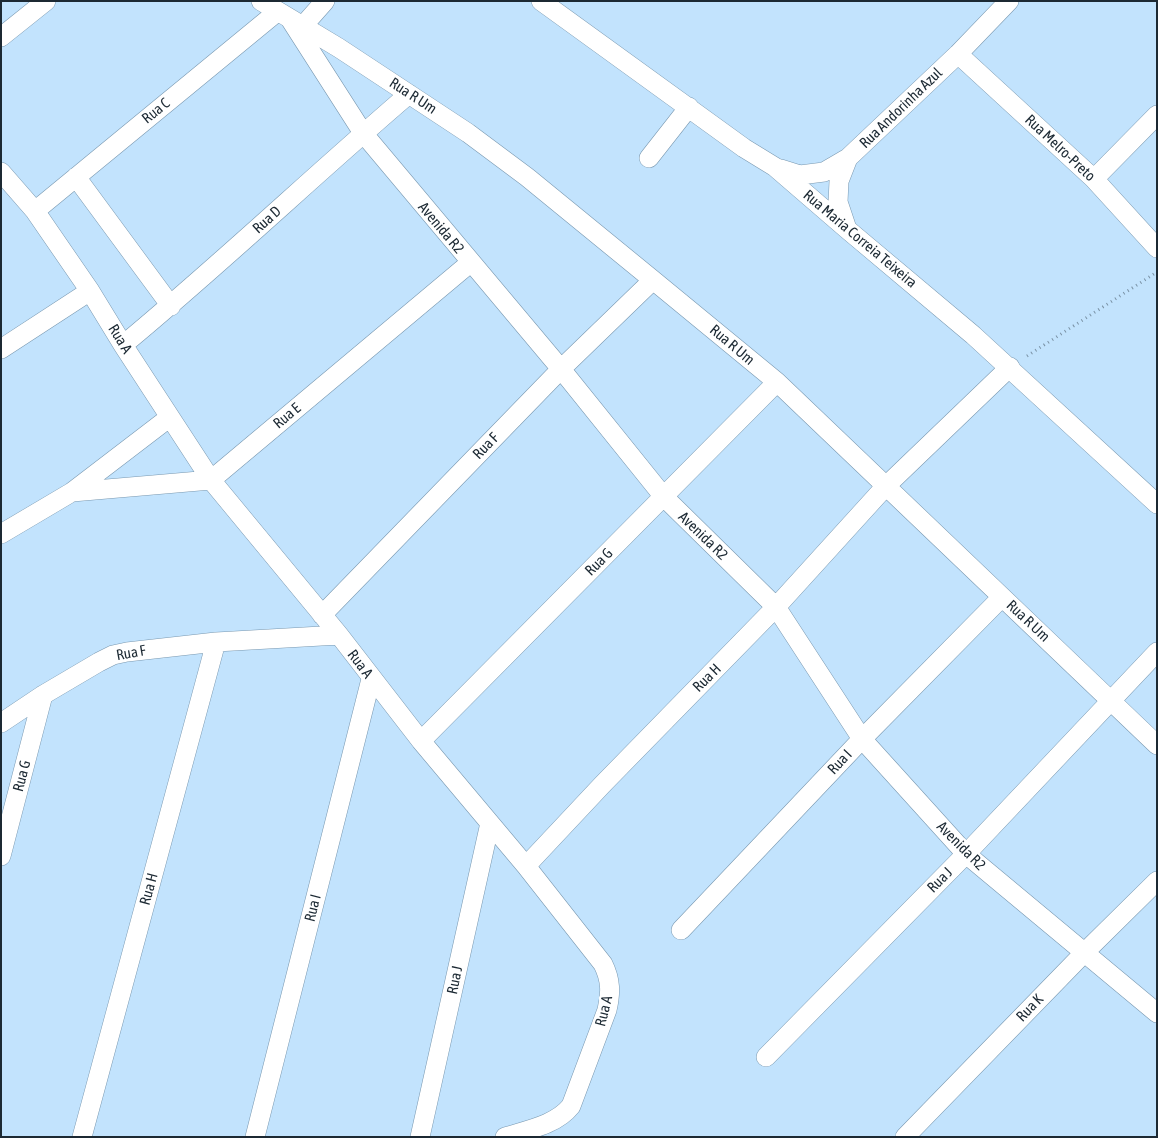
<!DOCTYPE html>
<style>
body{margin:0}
#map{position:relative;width:1158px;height:1138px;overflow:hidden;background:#c2e3fd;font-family:"Asap Condensed",sans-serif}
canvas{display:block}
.frame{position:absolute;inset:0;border:2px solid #1c2933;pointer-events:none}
</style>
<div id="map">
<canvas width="1158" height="1138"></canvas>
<div class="frame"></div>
</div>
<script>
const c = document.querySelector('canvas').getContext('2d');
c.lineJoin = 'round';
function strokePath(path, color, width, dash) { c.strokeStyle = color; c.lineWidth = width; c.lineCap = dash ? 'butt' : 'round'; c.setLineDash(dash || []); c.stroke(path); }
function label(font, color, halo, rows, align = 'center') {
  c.font = font + ' "Asap Condensed",sans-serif'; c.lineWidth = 4.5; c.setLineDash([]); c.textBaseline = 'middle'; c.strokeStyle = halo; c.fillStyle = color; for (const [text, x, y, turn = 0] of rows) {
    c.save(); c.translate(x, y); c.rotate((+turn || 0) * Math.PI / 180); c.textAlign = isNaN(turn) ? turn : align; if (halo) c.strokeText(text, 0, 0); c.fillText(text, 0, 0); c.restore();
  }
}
const path = new Path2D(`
 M1027,356L1157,272`);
const minor = new Path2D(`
 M261,1L339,48L468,133L527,177L653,280L777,382L1157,745
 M541,1L744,148L775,167L848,230L973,335L1157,504
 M290,19L363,133L561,369L664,497L776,607L862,739L966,854L1157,1013
 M302,27L325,1
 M1,37L46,1
 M958,54L1094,179L1157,248
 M649,158L689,107
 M781,169L800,175L824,172L848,158L958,54L1009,1
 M1,172L35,211L90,291L123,345L211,480L339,635L421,741L526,866L603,964C611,980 611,993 607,1010L571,1106C556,1125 527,1130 505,1137
 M76,177L171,306
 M1094,179L1157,115
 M35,211L277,12
 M847,229L838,202L839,181L848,158
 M123,345C221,264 313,176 409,94
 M1,349L90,291
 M72,492L211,480L470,263
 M1,534L72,492L170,417
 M322,615L561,369L653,280
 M1,723L43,695L99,662L113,655L127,652L216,642L339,635
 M421,741L777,382
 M1,856L43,695
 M526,866L602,785L776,607L885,487L1010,367
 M681,930L862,739L1002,597
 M766,1057L966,854L1157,652
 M82,1137L216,642
 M255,1137L371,679
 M420,1137L490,823
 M905,1137L1084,953L1157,881`);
const streetNames = [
 ["Rua R Um",413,96,33],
 ["Rua Andorinha Azul",901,108,-44],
 ["Rua C",156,111,-39],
 ["Rua Melro-Preto",1060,148,43],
 ["Rua D",267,220,-42],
 ["Avenida R2",441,228,50],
 ["Rua Maria Correia Teixeira",860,239,40],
 ["Rua A",120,339,58],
 ["Rua R Um",732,345,40],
 ["Rua E",287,416,-40],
 ["Rua F",486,446,-46],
 ["Avenida R2",703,536,44],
 ["Rua G",599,562,-45],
 ["Rua R Um",1028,621,43],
 ["Rua F",131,653,-10],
 ["Rua A",360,664,53],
 ["Rua H",707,678,-45],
 ["Rua I",840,762,-47],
 ["Rua G",22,776,-75],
 ["Avenida R2",961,846,45],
 ["Rua J",940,880,-45],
 ["Rua H",149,889,-75],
 ["Rua I",313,908,-76],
 ["Rua J",455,980,-78],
 ["Rua K",1030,1008,-46],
 ["Rua A",604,1011,-76]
];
strokePath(minor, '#7998b0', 20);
strokePath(path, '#7a92a5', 3, [1, 4]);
strokePath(minor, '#fff', 19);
label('15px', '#1c2933', '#fff', streetNames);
</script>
